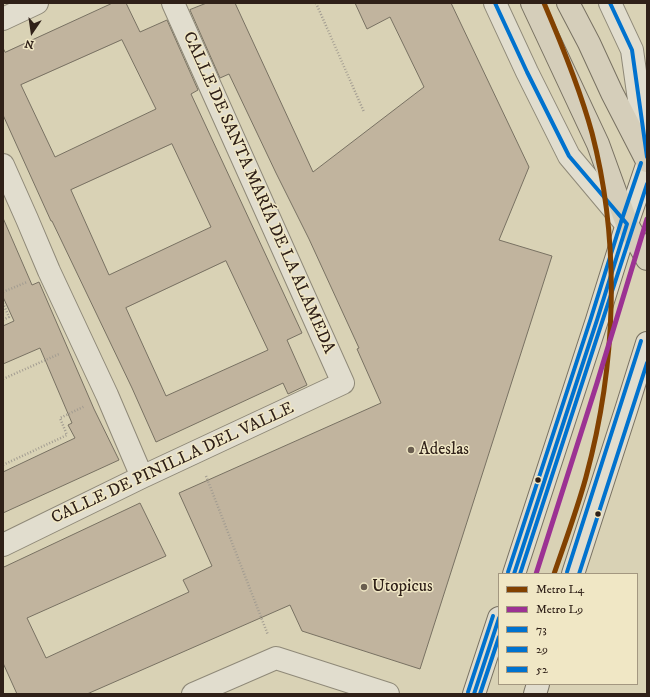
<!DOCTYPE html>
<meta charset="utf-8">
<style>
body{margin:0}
#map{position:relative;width:650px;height:697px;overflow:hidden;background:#d9d2b5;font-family:"IM FELL DW Pica",serif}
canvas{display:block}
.frame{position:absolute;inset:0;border:4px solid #2f2018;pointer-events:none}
.legend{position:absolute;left:498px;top:573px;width:140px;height:112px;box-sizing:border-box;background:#f0e7c5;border:1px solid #a39780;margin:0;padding:5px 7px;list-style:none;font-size:12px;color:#2f2018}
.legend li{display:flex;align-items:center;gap:8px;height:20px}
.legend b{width:20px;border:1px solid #a39780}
.north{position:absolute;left:12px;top:12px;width:40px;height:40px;-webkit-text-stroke:3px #f0e7c5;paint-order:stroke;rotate:193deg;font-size:11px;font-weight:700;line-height:16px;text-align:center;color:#2f2018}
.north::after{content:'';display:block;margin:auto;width:14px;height:18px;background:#2f2018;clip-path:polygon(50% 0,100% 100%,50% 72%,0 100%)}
</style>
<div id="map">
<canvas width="650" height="697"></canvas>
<div class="frame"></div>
<ul class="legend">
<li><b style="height:5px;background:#824100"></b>Metro L4</li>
<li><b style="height:5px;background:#9c3293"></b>Metro L9</li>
<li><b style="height:5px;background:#0072ce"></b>73</li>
<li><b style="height:5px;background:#0072ce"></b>29</li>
<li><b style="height:5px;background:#0072ce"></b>52</li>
</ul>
<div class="north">N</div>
</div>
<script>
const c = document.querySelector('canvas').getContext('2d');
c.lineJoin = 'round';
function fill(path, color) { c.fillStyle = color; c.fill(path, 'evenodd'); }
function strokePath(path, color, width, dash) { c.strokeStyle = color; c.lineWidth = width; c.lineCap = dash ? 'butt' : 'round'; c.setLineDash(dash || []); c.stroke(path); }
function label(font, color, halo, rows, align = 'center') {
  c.font = font + ' "IM FELL DW Pica",serif'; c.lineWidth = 3; c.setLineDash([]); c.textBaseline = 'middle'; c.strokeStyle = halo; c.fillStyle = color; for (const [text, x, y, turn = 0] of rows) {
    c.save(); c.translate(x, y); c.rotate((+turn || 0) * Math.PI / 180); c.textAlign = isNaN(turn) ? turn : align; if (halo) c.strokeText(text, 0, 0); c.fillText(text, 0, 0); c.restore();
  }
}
const building = new Path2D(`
 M113,3H126L140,32L167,20L198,90L191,94L302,333L287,340L307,385L288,394L283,383L156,442L132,388L52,221H51L3,115V48L5,52ZM122,40L156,109L55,157L21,85ZM172,144L211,227L109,275L71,190ZM226,261L268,350L166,396L126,308Z
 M207,3H235L313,172L424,87L390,17L367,29L355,3H451L529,167L499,240L552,256L420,669L302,631L290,605L87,694H17L3,663V565L4,567L140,503L166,556L27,618L46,658L189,592L183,580L212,566L179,493L381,403L357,349L359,348L309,239L276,173L229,74L220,78L190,10Z
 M3,218L32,285L39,282L94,409L119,460L3,513V472L75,438L68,425L72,423L40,348L3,364V326L14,321L3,297Z`);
const path = new Path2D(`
 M316,3L364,112
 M3,292L27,282
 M3,303L9,317L3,320
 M3,379L59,354
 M3,465L67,435L60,418L85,406
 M206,476L268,635`);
const minor = new Path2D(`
 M495,3L527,72L569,156L626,224
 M610,3L632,50L647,157
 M3,19L37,3
 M3,165L27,219L49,271L107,395L142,477
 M3,545L142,477L343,383L173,3
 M193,694L276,658L388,694`);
const secondary = new Path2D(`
 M514,574L597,320L627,224L647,165
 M573,574L627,407L647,343
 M474,694L499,618
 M535,694L538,684`);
const primary = new Path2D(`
 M532,3L598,144L627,224L647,259
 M568,3L589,43L612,93L647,161`);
const bus1 = new Path2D(`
 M495,3L527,72L569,156L627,224L597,320L514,574
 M610,3L632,50L647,157
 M474,694L499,618`);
const bus2 = new Path2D(`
 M520,574L647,184
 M579,574L647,363
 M480,694L499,637`);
const bus3 = new Path2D(`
 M508,572L591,318L621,222L641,163
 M567,572L641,341
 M468,692L493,616`);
const metro1 = new Path2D(`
 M544,3C562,45 580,89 592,133C621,245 616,366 586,477C577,510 565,542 554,574`);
const metro2 = new Path2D(`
 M536,574L597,383L647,219`);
const markers = [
 [411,450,4,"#6a5e4f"],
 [538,480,3.5,"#2f2018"],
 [598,514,3.5,"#2f2018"],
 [364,587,4,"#6a5e4f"]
];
const streetNames = [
 ["CALLE DE SANTA MARÍA DE LA ALAMEDA",258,193,66],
 ["CALLE DE PINILLA DEL VALLE",173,464,-25]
];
const poiNames = [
 ["Adeslas",419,450],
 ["Utopicus",372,587]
];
fill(building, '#c1b49e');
strokePath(building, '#787162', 1);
strokePath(minor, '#8f8978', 24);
strokePath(secondary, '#787162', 24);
strokePath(primary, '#787162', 24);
strokePath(path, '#a29c91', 2.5, [1, 2]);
strokePath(minor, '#e1ddce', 22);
strokePath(secondary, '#e1ddce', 22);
strokePath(primary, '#d5ceba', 22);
strokePath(bus1, '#0072ce', 4);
strokePath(bus2, '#0072ce', 4);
strokePath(bus3, '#0072ce', 4);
strokePath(metro1, '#824100', 5);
strokePath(metro2, '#9c3293', 5);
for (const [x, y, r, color] of markers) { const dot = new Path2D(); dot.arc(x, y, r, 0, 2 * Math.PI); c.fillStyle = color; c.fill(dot); strokePath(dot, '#f0e7c5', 1.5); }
label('17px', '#2f2018', '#f0e7c5', streetNames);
label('17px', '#2f2018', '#f0e7c5', poiNames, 'left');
</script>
